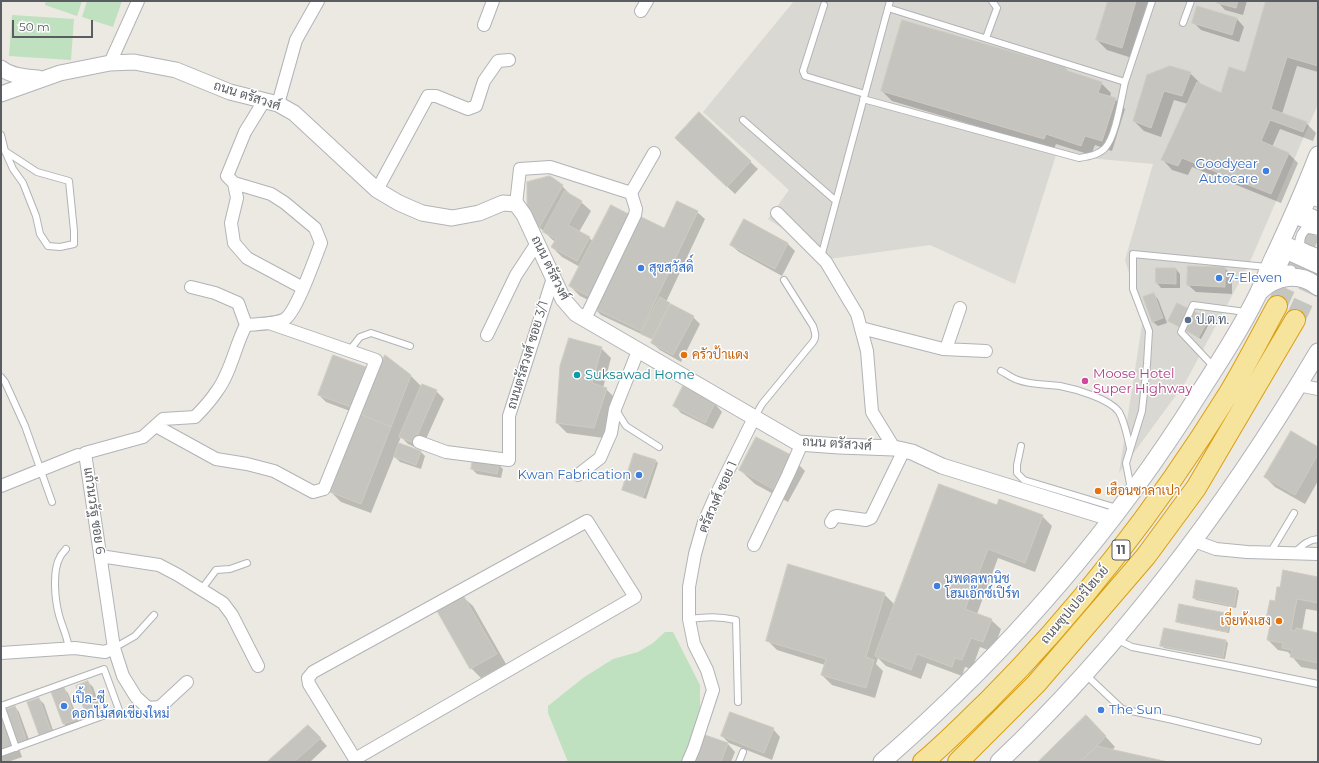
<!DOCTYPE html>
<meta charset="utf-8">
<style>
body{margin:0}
#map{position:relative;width:1319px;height:763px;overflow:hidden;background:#ebe9e1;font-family:Montserrat,sans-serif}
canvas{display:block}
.frame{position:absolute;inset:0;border:2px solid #595c61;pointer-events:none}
.scale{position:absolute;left:12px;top:20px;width:81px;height:18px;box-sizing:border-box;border:2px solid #595c61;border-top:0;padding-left:5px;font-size:12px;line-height:14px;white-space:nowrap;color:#595c61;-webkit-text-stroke:3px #fff;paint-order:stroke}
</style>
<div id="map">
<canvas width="1319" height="763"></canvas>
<div class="frame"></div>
<div class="scale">50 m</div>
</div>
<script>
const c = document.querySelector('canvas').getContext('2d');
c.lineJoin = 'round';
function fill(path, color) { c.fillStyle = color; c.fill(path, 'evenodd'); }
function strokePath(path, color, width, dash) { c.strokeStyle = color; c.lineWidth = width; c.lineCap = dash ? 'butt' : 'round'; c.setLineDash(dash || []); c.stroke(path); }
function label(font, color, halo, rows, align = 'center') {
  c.font = font + ' Montserrat,Sarabun,sans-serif'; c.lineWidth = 3; c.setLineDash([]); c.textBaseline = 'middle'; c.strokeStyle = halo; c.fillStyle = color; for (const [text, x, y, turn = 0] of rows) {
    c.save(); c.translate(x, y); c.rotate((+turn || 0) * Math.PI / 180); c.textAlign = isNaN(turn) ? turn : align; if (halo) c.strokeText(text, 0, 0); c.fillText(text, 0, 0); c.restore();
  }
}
const industrial = new Path2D(`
 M794,1H1318V104L1249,264L1185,383L1119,473L1143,318L1125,260L1153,164L1056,155L1015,284L930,245L829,259L768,219L789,190L703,112Z`);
const green = new Path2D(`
 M46,1H82L77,16L45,5Z
 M87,1H122L113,27L82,17Z
 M12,15L74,19L71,60L9,56Z
 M665,632H673L700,685V708L698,723L682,762H568L548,713V706L583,678L613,659L638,652L653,643Z`);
const shadow = new Path2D(`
 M1109,1H1149L1132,58L1107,50L1097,40Z
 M1218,1H1247L1243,15L1225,10L1218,2Z
 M1267,1H1318V72L1297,66L1282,114L1306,123L1316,133L1313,141L1280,129L1272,147L1288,153L1298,163L1281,203L1192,167L1188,175L1172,170L1163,160L1188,104L1174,100L1161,137L1144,131L1134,121L1148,76L1190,73L1200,83V84L1222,94L1246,73Z
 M1237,19L1244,27L1239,42L1201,30L1193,22Z
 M1065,68L1069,72L1101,83L1111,93L1110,97L1115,99L1125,109L1112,151L1095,145L1091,155L1056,144L1054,149L892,101L882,91Z
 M699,114L758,169L735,194L683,145Z
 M562,186L569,193V195L581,202L591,211L579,232L589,238L593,241L633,218L664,229L697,212L705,219L666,302L693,317L700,324L681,362L660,350L652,343L654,340L601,315L594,308L596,304L580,296L570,286L580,267L562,257L552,247L555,242L540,228L528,206Z
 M744,220L788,244L795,251L782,276L739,252L731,245Z
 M1189,267L1225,268L1232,276V294L1196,292L1188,285Z
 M1157,269H1176L1180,274V288H1161L1157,283Z
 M1153,294L1158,299L1167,323L1158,326L1153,322L1144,297Z
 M1208,320L1210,322L1201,339L1171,322Z
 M601,348L611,358L603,388L606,389L616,399L604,438L567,433L557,423Z
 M385,356L411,376L422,387L436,391L444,399L421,450L408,444L401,437L398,444L421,452L425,456L421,469L400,462L394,456L371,513L341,502L331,492Z
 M365,368L373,375L358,414L326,402L319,395Z
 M683,388L715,404L722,412L713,429L681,413L674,405Z
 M1318,449V481L1305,504L1275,487L1265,477Z
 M635,454L656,461L658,463L646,499L625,491L623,489Z
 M790,456L805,471L788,502L755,484L740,470Z
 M498,464L503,469L501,478L477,474L472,469Z
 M997,506L1042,516L1052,526L1035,572L998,558L977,614L991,620L1001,629L993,652L980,647L972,669L965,667L962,676L927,663L921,679L886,666L878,658L876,664L883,671L875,698L832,685L822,675L825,665L777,650L767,640L884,594L895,605Z
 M1318,578V611L1306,609L1302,631L1318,634V670L1301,667L1288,652L1278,650L1268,640L1271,622L1267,618L1276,602Z
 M1197,582L1237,589L1239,591L1236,608L1196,600L1194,598Z
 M463,597L473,606L506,664L481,678L471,668Z
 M1230,615L1232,617L1229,633L1179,623L1177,621Z
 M1226,641L1228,643L1225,659L1164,648L1162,646Z
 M88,682L93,687L104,719L92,722L88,718Z
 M63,688L68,693L80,725L69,729L64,724L53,692Z
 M1,698L5,710L15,707L19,712L31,745L22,748L17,743L22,757L8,762H1Z
 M39,699L44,704L55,736L45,739L40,735Z
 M1096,726L1115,747L1112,750L1164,762H1039Z
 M773,729L780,737L772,760L729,743L722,736Z
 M315,733L327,746L310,762H269Z
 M706,736L728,744L735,752L731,762H696Z`);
const building = new Path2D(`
 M1108,1H1136L1122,48L1096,40Z
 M1217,1H1238L1236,8L1217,3Z
 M1266,1H1318V66L1287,57L1271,109L1307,122L1303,132L1270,120L1261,141L1289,153L1271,194L1182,158L1178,166L1161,160L1197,82L1221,93L1229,67L1245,72Z
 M1197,6L1237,18L1232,35L1192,23Z
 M902,20L1065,67V70L1102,82L1098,93L1116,98L1102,141L1085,136L1081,146L1046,134L1044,139L881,91Z
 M1170,66L1191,72L1182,96L1164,91L1151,128L1133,121L1147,75Z
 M699,112L751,161L727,187L675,138Z
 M550,176L563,185L539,228L527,206V182Z
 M565,191L582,201L568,225L590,237L577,261L551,247L556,239L543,232Z
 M677,201L698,211L641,331L593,308L637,215L664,228Z
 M611,205L634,217L592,298L569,286Z
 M744,219L788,243L775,269L730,245Z
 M1188,266L1225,267V287L1187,285Z
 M1156,268H1176V284L1156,283Z
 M1154,293L1163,318L1152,322L1143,297Z
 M660,297L670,303L652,339L641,334Z
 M1177,303L1209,319L1199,337L1168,321Z
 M671,304L694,316L673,355L651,343Z
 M569,338L602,347L592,383L607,388L594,428L556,423L560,366Z
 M333,355L366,367L351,407L318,395Z
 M385,355L411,375L391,427L360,414Z
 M422,384L437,390L414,443L399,437Z
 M683,386L715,403L705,423L673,406Z
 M360,414L391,427L361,504L330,492Z
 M1291,431L1318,447V454L1295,495L1264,477Z
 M756,437L791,455L773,489L739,470Z
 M399,443L421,451L416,465L394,457Z
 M634,453L656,460L643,497L622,490Z
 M473,459L499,463L497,474L471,469Z
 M939,484L997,505L999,499L1043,515L1025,563L988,549L965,609L992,619L983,642L971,638L962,660L955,658L952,667L917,654L911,670L875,656Z
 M788,564L885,593L866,657L874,660L866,688L821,675L826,659L766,641Z
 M1283,570L1318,577V603L1297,599L1291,630L1295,631L1296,628L1318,633V663L1290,657L1292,650L1282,648L1283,643L1267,640L1271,620L1266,619L1270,600L1275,601L1277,587H1280Z
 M1196,580L1237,588L1234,606L1193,598Z
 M463,595L497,654L470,669L437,611Z
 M1179,604L1231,614L1227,632L1176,622Z
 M1164,628L1226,640L1223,657L1160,646Z
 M88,681L99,714L87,718L76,686Z
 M64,687L76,720L63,724L51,692Z
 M39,698L51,731L39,735L27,702Z
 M15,706L26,740L16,743L4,710Z
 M730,712L774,728L764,753L721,736Z
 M1,715L13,747L1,751Z
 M1086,715L1106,736L1097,746L1080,762H1038Z
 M308,725L321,738L294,762H267Z
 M705,735L728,743L721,762H695Z
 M1097,746L1150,758L1149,762H1080Z
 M1150,758L1168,762H1149Z`);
const trunkTunnel = new Path2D(`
 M1277,306L1318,216
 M1295,320L1318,270`);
const service = new Path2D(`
 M824,5L803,71L805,76L865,94
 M888,8L1125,82L1152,1
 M1183,23L1191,1
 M986,38L997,8L992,1
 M863,99L1079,158C1087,157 1099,155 1105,148C1116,136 1121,99 1125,82
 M743,120L836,201
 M1,135L5,151L13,169L23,183L36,216L40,234L48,246L60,247L74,244V231L69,181L37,172L5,151
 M821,257L890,1
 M349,351L360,337L371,333L410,346
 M1214,367L1181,332L1193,305L1246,312
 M1001,371C1007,374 1012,378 1018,380C1031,385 1046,384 1060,386C1076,389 1110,399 1119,412C1125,423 1127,435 1130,448
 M1,377L5,382L25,426L52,502
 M616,410L626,426L659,447
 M754,418L762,404L813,342C817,336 815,333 813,326L784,280
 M1021,446L1017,465V473L1024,480L1117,508
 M1131,489L1126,463L1142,411L1147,364L1149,331L1133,289V254L1267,267
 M66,549C64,552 61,554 60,557C52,571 55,600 59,615C62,626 67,636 69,648
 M1270,553L1294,513
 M1294,553C1302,546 1307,540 1318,539
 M201,590L216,570L230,569L247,563
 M689,619C706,617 718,616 736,620L738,702
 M1116,639L1132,647L1235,667L1318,684
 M114,648L135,636L154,615
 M1085,674L1122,709L1173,720L1258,741
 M1,705L16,748
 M1,753L119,710L104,669L1,706
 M739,762L743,752`);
const pedestrian = new Path2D(`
 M1313,198L1306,211L1315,215
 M1306,249L1300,246C1299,238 1301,233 1307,228L1317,230
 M1291,270L1280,271L1287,255L1318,269`);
const minor = new Path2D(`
 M641,11L647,1
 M484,25L493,1
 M110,63L138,1
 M278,104L296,40L318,1
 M234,183L237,198L231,223L234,243L247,258L303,288
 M377,190L428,96H436L468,109L476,106L484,81L498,61L509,60
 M516,204L520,169L550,167L631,193L654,153
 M777,213L826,262L857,314L867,351L872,412L894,448
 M191,287L215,293L238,303L246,325
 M585,319L635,215L636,209L631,193
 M861,328L943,349L986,351
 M487,335L516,275L537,243
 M946,349L960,308
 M1298,385L1318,389
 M156,426L216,459L247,464L274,471L313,492L324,489L376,360L269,323
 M419,442L446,452L509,460V416L553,278
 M578,475L600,458L611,433L615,409L638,351
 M1,486L78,455
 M831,522L834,517L837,516L866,520L871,518L904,450
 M1194,541L1216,549L1247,552L1318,554
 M754,545L788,475L802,443
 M100,556L159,565L178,575L223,603L232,615L258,666
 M114,648L123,676L136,697L148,708L160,707L187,682
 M1,653L75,648L105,652L114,648L85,453L143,437L163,419L195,417C203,409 211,400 217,391C231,372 235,346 246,325C256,324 277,324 285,319C297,311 315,258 321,243L315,228L285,203L271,194L234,183L227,176L245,132L264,101
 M355,759L635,597L587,521L313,672L308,678L309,684L355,759L357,762
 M688,762L694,748L713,690L707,670L694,644L689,619V587L695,554L704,522L716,495L754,418`);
const tertiary = new Path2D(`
 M1,68C11,76 25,77 38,78
 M1,94L60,73L110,63L134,62L176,70L230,92L278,104L294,113L377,190L399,203L422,213L452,218L479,213L503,203L516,204L524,215L563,299L576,314L798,443L839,446L894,448L912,452L942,466L1113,519`);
const secondary = new Path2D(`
 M1311,173L1314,189L1318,198
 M1294,214L1318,225
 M1281,244L1318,258
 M1259,292C1275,276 1300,271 1318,287
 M882,762C1005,655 1114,530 1200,392C1220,361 1242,327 1258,294C1263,284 1267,273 1271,263C1288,227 1304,191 1318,155
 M999,762C1125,642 1230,501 1318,352`);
const trunk = new Path2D(`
 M923,762C946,743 966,722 987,702C1080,609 1160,504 1229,393C1246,365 1261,335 1277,306
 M958,762L1036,684L1146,556L1196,488L1295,320`);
const markers = [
 [1266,171,4,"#3f7fe0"],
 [641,268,4,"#3f7fe0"],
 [1219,278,4,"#3f7fe0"],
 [1188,320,4,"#5c6f8a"],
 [684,355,4,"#e8710a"],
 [577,375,4,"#0f9aa8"],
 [1085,381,4,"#d1479c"],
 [639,475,4,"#3f7fe0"],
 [1098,491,4,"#e8710a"],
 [937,586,4,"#3f7fe0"],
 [1279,621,4,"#e8710a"],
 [64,706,4,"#3f7fe0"],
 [1101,710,4,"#3f7fe0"]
];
const shields = [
 [1121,550,18]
];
const shieldNames = [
 ["11",1121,550]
];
const streetNames = [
 ["ถนน ตรัสวงศ์",247,96,18],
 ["ถนน ตรัสวงศ์",550,268,64],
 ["ถนนตรัสวงศ์ ซอย 3/1",528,355,-73],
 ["ถนน ตรัสวงศ์",837,444,4],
 ["ตรัสวงศ์ ซอย 1",718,497,-66],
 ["แก้วนวรัฐ ซอย 6",94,511,82],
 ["ถนนซุปเปอร์ไฮเวย์",1075,605,-50]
];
const shopNames = [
 ["Goodyear",1258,164,"right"],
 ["Autocare",1258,179,"right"],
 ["สุขสวัสดิ์",649,268],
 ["7-Eleven",1227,278],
 ["Kwan Fabrication",631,475,"right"],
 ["นพดลพานิช",945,579],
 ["โฮมเอ๊กซ์เปิร์ท",945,594],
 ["เปิ้ล-ซี",72,699],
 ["ดอกไม้สดเชียงใหม่",72,714],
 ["The Sun",1109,710]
];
const serviceNames = [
 ["ป.ต.ท.",1196,320]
];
const foodNames = [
 ["ครัวป้าแดง",692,355],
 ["เฮือนซาลาเปา",1106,491],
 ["เจี่ยท้งเฮง",1271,621,"right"]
];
const hotelNames = [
 ["Moose Hotel",1093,374],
 ["Super Highway",1093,389]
];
const cultureNames = [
 ["Suksawad Home",585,375]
];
fill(industrial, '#dad8d3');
fill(green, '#bfe1bf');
fill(shadow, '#0003');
fill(building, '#c6c4be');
strokePath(building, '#cfcbc0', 1);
strokePath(trunkTunnel, '#c6c6c1', 20, [20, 10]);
strokePath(service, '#b1b3b7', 8);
strokePath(pedestrian, '#b1b3b7', 11);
strokePath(minor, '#b1b3b7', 14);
strokePath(tertiary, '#b1b3b7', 17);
strokePath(secondary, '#b0b3b8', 19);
strokePath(trunk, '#da9f11', 22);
strokePath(service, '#fff', 6);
strokePath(pedestrian, '#fff', 9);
strokePath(minor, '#fff', 12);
strokePath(tertiary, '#fff', 15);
strokePath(secondary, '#fff', 17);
strokePath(trunk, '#f6e49c', 20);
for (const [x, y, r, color] of markers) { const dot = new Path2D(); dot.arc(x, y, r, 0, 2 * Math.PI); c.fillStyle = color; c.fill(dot); strokePath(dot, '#fff', 1.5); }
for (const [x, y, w] of shields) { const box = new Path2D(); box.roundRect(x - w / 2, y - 10, w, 20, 3); c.fillStyle = '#fff'; c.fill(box); strokePath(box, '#595c61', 1); }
label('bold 12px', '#595c61', null, shieldNames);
label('13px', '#595c61', '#fff', streetNames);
label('13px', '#366cbe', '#fff', shopNames, 'left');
label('13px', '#4e5e75', '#fff', serviceNames, 'left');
label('13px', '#c56008', '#fff', foodNames, 'left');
label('13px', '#b23c85', '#fff', hotelNames, 'left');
label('13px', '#0d838f', '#fff', cultureNames, 'left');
</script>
